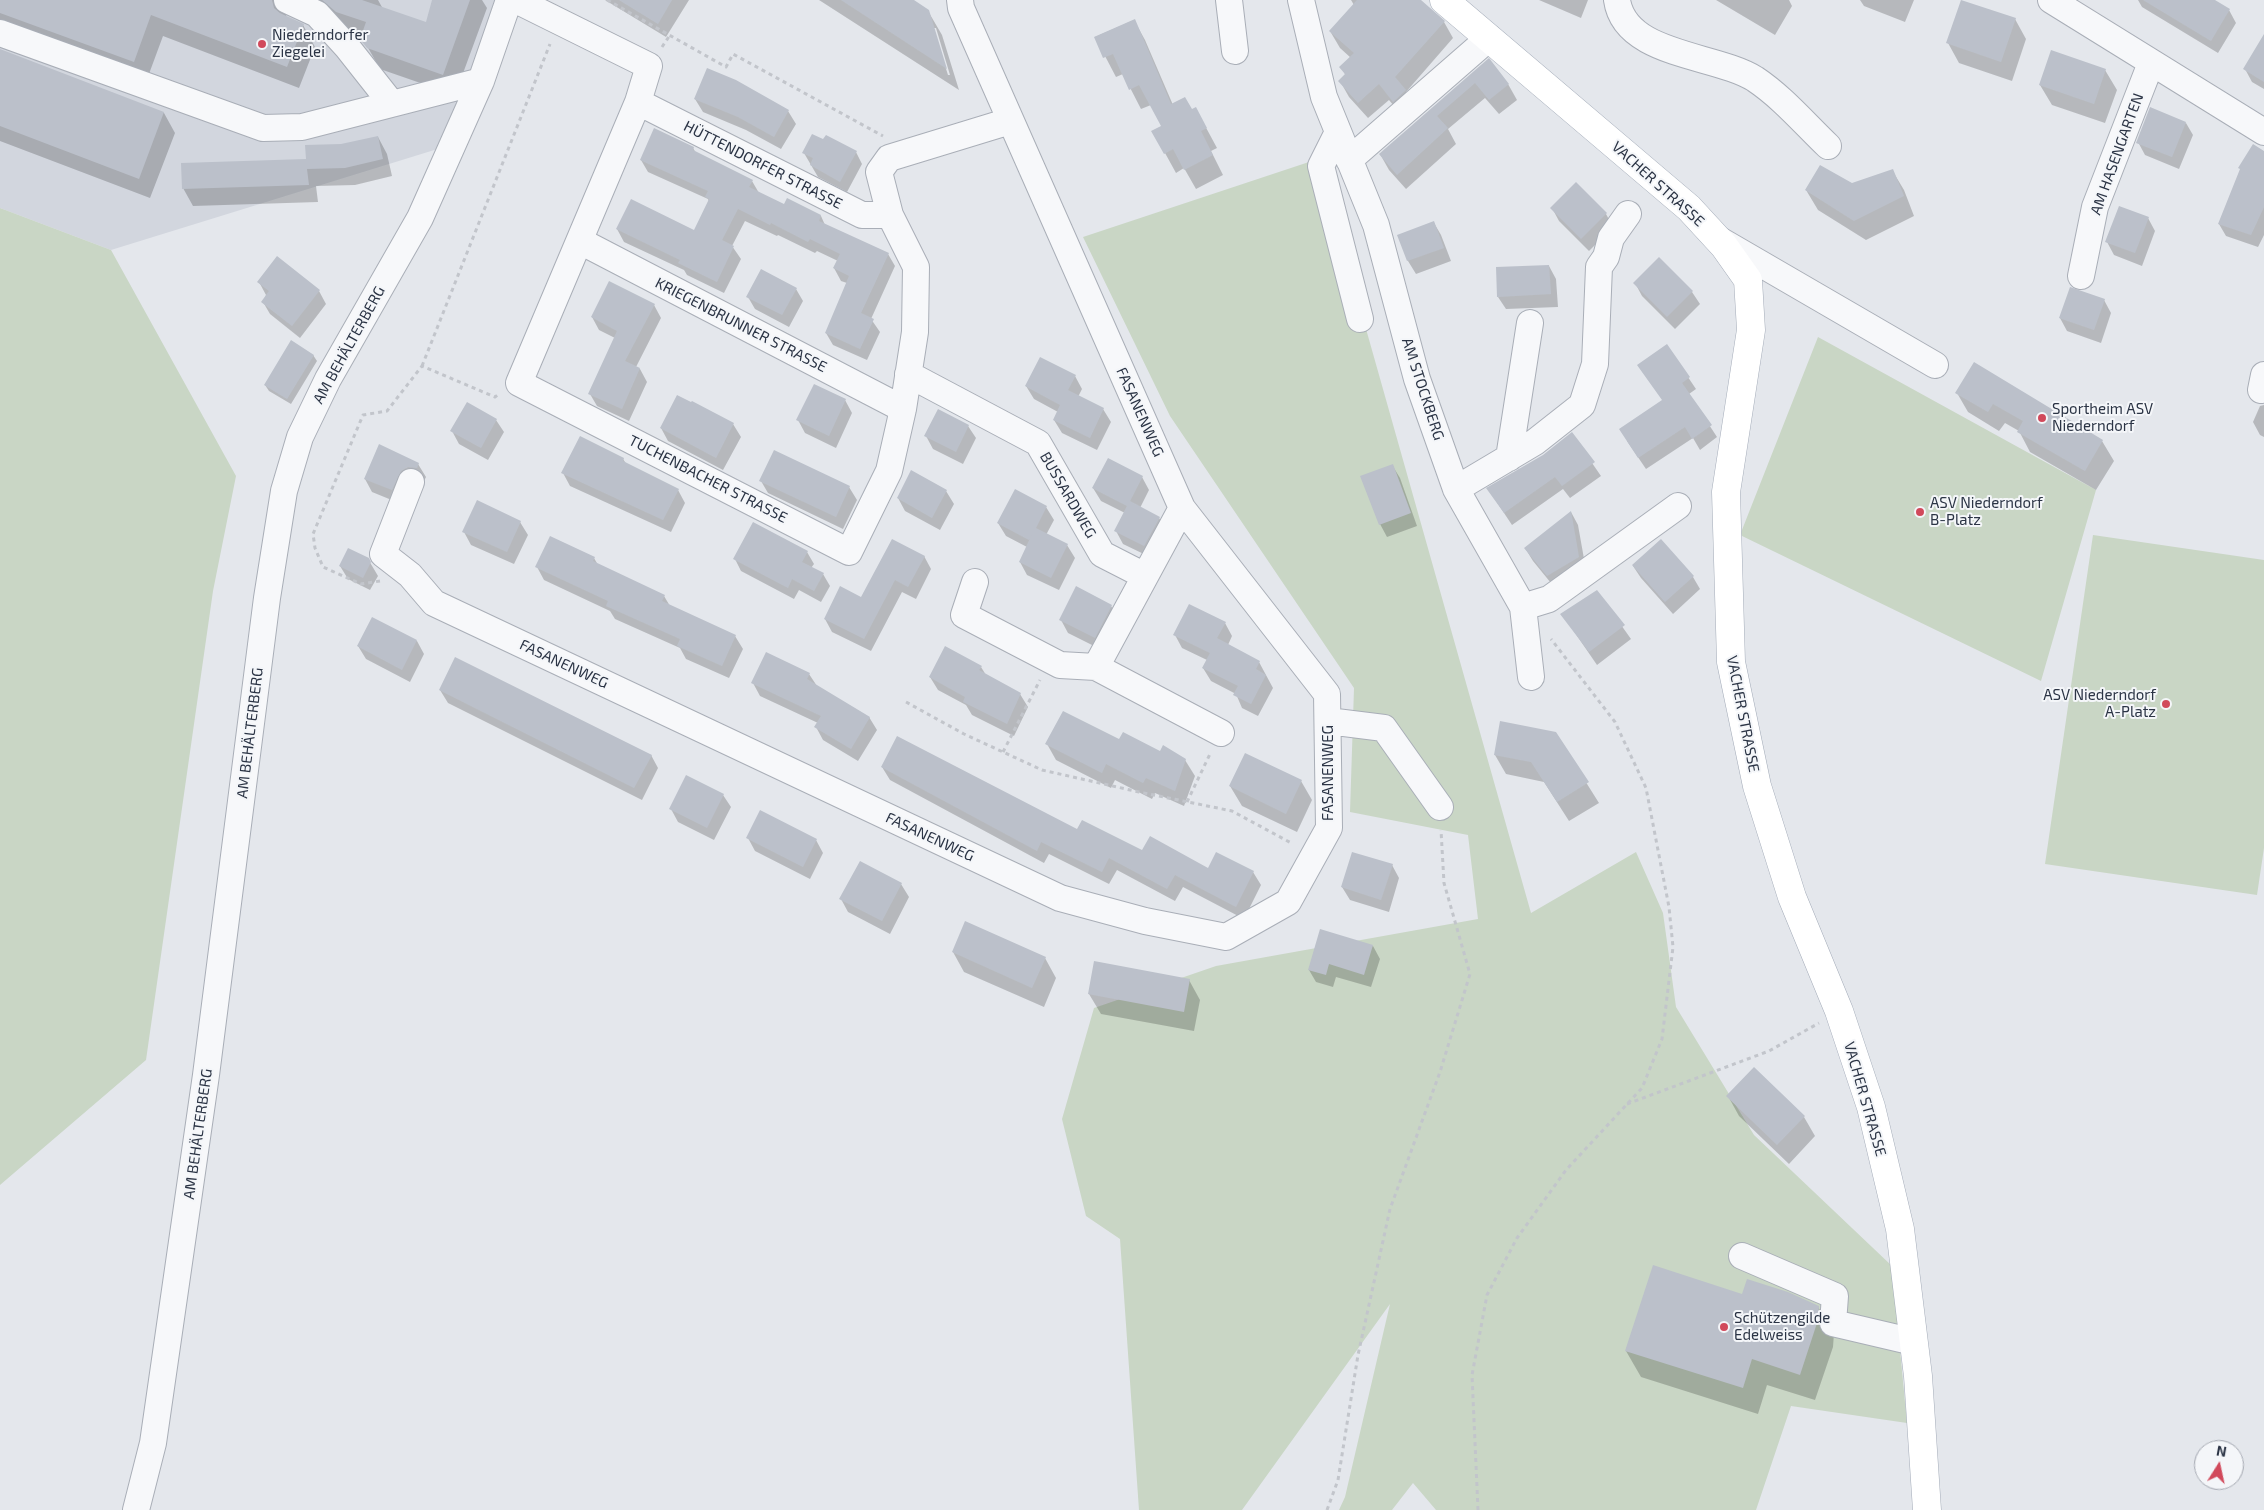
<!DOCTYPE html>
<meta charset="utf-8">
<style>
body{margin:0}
#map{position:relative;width:2264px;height:1510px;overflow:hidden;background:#e4e7ec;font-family:"Exo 2",sans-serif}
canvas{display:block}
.north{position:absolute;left:2194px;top:1440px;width:50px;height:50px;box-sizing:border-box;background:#f4f6f9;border:1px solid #a4a8b1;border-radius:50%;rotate:10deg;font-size:14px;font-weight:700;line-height:20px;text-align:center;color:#2b3445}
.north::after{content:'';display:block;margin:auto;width:18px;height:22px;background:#d1495b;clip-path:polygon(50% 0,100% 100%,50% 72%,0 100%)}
</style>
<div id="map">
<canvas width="2264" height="1510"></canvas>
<div class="north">N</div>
</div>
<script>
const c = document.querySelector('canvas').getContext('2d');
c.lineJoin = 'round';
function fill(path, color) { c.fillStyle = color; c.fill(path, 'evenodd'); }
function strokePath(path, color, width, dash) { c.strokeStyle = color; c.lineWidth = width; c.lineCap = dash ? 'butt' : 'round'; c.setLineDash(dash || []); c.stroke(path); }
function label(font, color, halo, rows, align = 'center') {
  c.font = font + ' "Exo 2",sans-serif'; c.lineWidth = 4; c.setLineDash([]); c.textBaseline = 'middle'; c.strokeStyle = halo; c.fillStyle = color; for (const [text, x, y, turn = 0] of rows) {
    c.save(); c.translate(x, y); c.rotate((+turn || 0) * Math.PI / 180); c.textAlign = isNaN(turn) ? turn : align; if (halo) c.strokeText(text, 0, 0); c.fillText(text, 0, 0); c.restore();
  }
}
const built = new Path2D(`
 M0,0H496L444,147L111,250L0,208Z`);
const green = new Path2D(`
 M1318,159L1531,913L1636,852L1663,913L1676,1007L1754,1135L1892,1266L1907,1423L1791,1406L1756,1510H1436L1413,1483L1392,1510H1339L1345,1497L1390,1304L1242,1510H1139L1120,1239L1086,1216L1062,1119L1094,1008L1216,966L1478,919L1468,835L1350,812L1354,688L1170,416L1083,237Z
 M0,208L111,250L236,476L213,591L146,1060L0,1185Z
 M1818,337L2096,490L2041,681L1740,535Z
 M2093,535L2264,560V848L2257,895L2045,864Z`);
const shadow = new Path2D(`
 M0,0H378L383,9L427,24L433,0H482L487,8L455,95L380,69L362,37L291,9L285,17L303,25L315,47L299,88L163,36L146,82L0,29Z
 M605,0H689L666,37Z
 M819,0H912L928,11L942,35L959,90ZM933,28H936L950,75H948Z
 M1351,0H1419L1444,22L1453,38L1406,92L1415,107L1403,117L1389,100L1368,118L1349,97L1340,81L1346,76L1341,67L1351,58L1340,48L1330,31L1354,5Z
 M1539,0H1588L1581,18Z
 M1716,0H1789L1792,6L1775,35Z
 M1860,0H1914L1905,22L1864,6Z
 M2138,0H2213L2229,10L2236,23L2218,53L2142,7Z
 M2015,19L2026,39L2012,81L1959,63L1948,43Z
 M1134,20L1145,40L1173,105L1192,111L1196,109L1217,148L1211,151L1223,175L1196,189L1184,168L1176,173L1165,153L1162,126L1151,105L1141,109L1123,74L1116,77L1095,37Z
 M2264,44V89L2252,82L2245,69Z
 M0,51L164,113L175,133L150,198L0,141Z
 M1488,60L1508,84L1517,100L1499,114L1485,98L1448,129L1456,144L1406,189L1389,170L1380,154Z
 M2105,70L2117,90L2105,123L2052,105L2040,85Z
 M695,99L788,111L796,124L781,149L746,130L703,112Z
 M2186,123L2193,135L2179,169L2145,155L2138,142Z
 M378,137L387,154L392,176L355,185L316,186L318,202L193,206L183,188L307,160L342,145Z
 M693,148L696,153L752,181L759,193L785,206L821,216L825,225L888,254L895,266L871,319L880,332L867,360L833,345L826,333L847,283L841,281L834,268L838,261L817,251L815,253L778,235L777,236L745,221L732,246L741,259L724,293L687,275L684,270L624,242L617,229L695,231L709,202L708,199L648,172L641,160Z
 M856,152L862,164L847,192L818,177L804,153Z
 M2264,153V235L2258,247L2226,236L2219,224Z
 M1892,170L1904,190L1914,216L1866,240L1818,210L1806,190L1852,185Z
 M1552,208L1606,214L1613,227L1589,251L1559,221Z
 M2148,218L2155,231L2142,266L2114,255L2107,242Z
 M1434,223L1441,235L1451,261L1416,274L1408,261L1399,235Z
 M1549,266L1556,279L1558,307L1506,309L1498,297Z
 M259,282L319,291L326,304L300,338L270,314L263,302L266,295Z
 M1635,283L1692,292L1700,304L1675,329L1642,296Z
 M796,289L803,301L789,327L755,309L748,297Z
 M2104,300L2111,313L2101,343L2067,331L2060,318Z
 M654,305L661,318L636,367L640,369L647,382L629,421L597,406L590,394L615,338L599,330L592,317Z
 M1667,346L1696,389L1689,394L1717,437L1700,450L1693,438L1646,469L1627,441L1663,401Z
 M313,355L317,361L291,404L269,391L265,385Z
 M1974,364L2102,441L2114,461L2096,490L2030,452L2019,431L2005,423L1999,431L1968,412L1957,393Z
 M1075,376L1082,389L1078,397L1103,409L1111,422L1097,450L1062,433L1054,420L1058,412L1034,399L1026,386Z
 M845,400L852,413L836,448L805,433L798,420Z
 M2264,405V437L2260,435L2253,422L2260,406Z
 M496,420L504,432L488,460L459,444L452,431Z
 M733,424L741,437L723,470L668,441L661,428Z
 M968,426L976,438L963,464L933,449L926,436Z
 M1572,434L1601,476L1570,498L1563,489L1512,525L1488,489L1543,456Z
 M774,452L849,487L857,500L843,529L768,493L761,481Z
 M623,459L627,465L678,490L685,503L671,532L570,486L563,473Z
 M418,464L426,477L424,481L416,480L399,503L372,492L365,479Z
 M1392,465L1400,478L1417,526L1387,537L1380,524Z
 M1142,477L1149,490L1140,508L1159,518L1167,530L1152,558L1123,544L1116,531L1125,513L1101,501L1093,488Z
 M946,491L954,504L940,530L905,511L898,498Z
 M1016,491L1046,507L1054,520L1046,535L1067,545L1075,558L1059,590L1027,575L1020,562L1027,547L1006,536L998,523Z
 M1571,512L1578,525L1586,570L1555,588L1533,561L1525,548Z
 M520,522L528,535L514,564L471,545L464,532Z
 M807,552L814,564L811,568L823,574L830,586L821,602L799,590L794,599L741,571L735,559Z
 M924,556L931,569L916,599L902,592L871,651L832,632L825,619L862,599Z
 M594,558L598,565L664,596L670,606L735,636L743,649L729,678L686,659L680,648L615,619L610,611L544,580L537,567Z
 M368,559L378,576L370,590L348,579L340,566Z
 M1633,566L1693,577L1700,589L1673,614L1641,578Z
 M1077,588L1111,606L1119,619L1102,650L1068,633L1061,620Z
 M1597,591L1631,639L1597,665L1562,614Z
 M1225,623L1232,636L1228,645L1259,662L1273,688L1258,716L1242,708L1236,694L1211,681L1203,668L1207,660L1182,648L1175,635Z
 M417,641L424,654L410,682L366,659L358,646Z
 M981,667L986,675L1020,694L1028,707L1014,736L972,715L966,705L938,690L930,677Z
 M809,674L817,686L869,717L877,730L858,761L823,740L816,727L818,723L760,696L753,683Z
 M440,690L651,755L658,768L642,800L448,703Z
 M1555,733L1599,803L1569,821L1544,782L1506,774L1495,755Z
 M1120,741L1185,760L1195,776L1184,806L1155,793L1152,799L1115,780L1111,788L1056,760L1047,744Z
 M882,767L1143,852L1209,870L1253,872L1261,885L1244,919L1183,887L1175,901L1117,870L1109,884L1049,854L1044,863L890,780Z
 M1301,781L1312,800L1297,832L1242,806L1230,786Z
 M723,795L731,807L714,840L678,822L671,809Z
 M748,838L816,840L823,853L810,879L755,851Z
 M860,863L901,884L909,897L890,934L848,912L841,899Z
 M1392,865L1399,878L1389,912L1350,900L1342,887Z
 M1373,946L1380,959L1371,987L1336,977L1333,987L1316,982L1309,970Z
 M953,952L1045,958L1056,978L1044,1007L964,972Z
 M1189,980L1200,1000L1194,1031L1101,1014L1089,994Z
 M1728,1096L1804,1117L1815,1136L1789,1164L1739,1116Z
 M1743,1295L1818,1307L1834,1333L1833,1347L1815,1400L1767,1385L1758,1414L1641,1377L1626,1351Z`);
const building = new Path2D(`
 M0,0H272L274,8L280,13L304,24L287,67L151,15L134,62L0,13Z
 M322,0H362L426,22L432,0H470L443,75L367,48L360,39L366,22L336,12Z
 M619,0H672L658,24Z
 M841,0H914L929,10L947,69Z
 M1357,0H1421L1445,21L1395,77L1406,90L1393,102L1379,84L1358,103L1338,81L1345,74L1339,67L1354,53L1329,31Z
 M1961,0L2016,18L2001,62L1946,43Z
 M2143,0H2215L2230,9L2211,41Z
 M1135,19L1171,104L1185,97L1192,109L1196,107L1207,128L1201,131L1213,155L1184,170L1173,149L1164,154L1151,131L1161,126L1139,85L1129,90L1113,54L1103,58L1094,37Z
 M2264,34V82L2243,69Z
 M0,49L164,112L139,179L0,126Z
 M2051,50L2106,69L2094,104L2039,85Z
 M1489,58L1509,84L1489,100L1475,83L1437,116L1448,128L1397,175L1379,154Z
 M707,68L736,80L789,110L774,137L738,117L694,99Z
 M2150,107L2186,122L2172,157L2136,143Z
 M654,128L694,147L693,150L753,180L749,187L784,204L787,198L821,215L819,221L889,253L861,313L874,319L860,349L825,333L849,276L833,268L840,254L810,239L808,242L771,223L770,225L738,209L722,240L734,246L717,282L678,263L680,260L616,229L631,199L694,230L709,199L705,197L708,191L640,160Z
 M812,134L823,139L826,135L857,151L840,182L810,165L813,158L802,153Z
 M378,136L383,159L345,168L307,169L309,185L182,189L181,163L306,159L305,145L341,144Z
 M2253,144L2264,151V207L2251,235L2218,224L2240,169L2238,168Z
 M1820,165L1852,183L1893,169L1904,196L1854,221L1805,190Z
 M1576,182L1607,213L1581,239L1550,208Z
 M2119,206L2149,217L2135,253L2105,242Z
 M1434,221L1444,248L1407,261L1397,235Z
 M277,256L320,290L292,326L261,302L269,291L257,282Z
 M1659,257L1693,291L1667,317L1633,283Z
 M1549,265L1551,294L1497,297L1496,267Z
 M761,269L797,288L782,315L746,297Z
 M609,281L655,304L625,361L640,368L622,409L588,394L617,331L591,317Z
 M2070,287L2105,299L2094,330L2059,318Z
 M291,340L314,355L287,399L264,385Z
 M1667,344L1690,377L1682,383L1712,425L1692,439L1685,427L1638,458L1619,429L1662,400L1637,365Z
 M1040,357L1076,375L1068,390L1104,408L1090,438L1053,420L1060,405L1025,386Z
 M1974,362L2103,440L2085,471L2017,432L2023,421L1993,404L1988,412L1955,393Z
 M814,384L846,399L829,436L796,420Z
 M677,395L691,402L692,401L734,423L716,458L660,428Z
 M467,402L497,419L481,448L450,431Z
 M938,409L969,425L956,452L924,436Z
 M1572,432L1595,462L1562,486L1555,477L1504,513L1486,488L1543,455Z
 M580,436L624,458L623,461L679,489L663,520L561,473Z
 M379,444L419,463L417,468L408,467L401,471L392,490L364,479Z
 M774,450L850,486L836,517L759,481Z
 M1108,458L1143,476L1130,501L1160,517L1144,546L1114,531L1127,506L1092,488Z
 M1393,464L1411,513L1379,525L1360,476Z
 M911,470L947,490L932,518L897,498Z
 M1015,489L1047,506L1036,528L1068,544L1051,578L1019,562L1032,534L1029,540L997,523Z
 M477,500L521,521L507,552L462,532Z
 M1571,511L1579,557L1547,576L1524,548Z
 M753,522L808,551L802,562L824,573L814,591L792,579L788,588L733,559Z
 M550,536L595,557L593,561L665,595L662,601L736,635L722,666L677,646L680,639L606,606L608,601L535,567Z
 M892,539L925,556L908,587L895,580L864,639L824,619L840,586L861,597Z
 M1661,539L1694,576L1665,602L1632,565Z
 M348,548L369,558L371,562L363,578L339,566Z
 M1076,586L1112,605L1095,638L1059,620Z
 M1597,590L1625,625L1589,652L1560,614Z
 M1189,604L1226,622L1217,638L1260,661L1256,669L1266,675L1251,704L1233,695L1238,686L1202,668L1210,653L1173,635Z
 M372,617L417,640L402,670L357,646Z
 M945,646L982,666L979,670L1021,693L1007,724L963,702L965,697L929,677Z
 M766,652L810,673L807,679L870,717L851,749L814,727L821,716L751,683Z
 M455,657L652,755L634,788L439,690Z
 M1063,711L1119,739L1123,732L1160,751L1163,745L1186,759L1175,791L1146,778L1143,783L1106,764L1102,773L1045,744Z
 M1500,721L1556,732L1589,782L1557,802L1531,762L1494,755Z
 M897,736L1077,829L1082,820L1142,850L1150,836L1208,868L1216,852L1254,871L1236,907L1175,875L1167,889L1109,858L1102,872L1041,842L1037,851L881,767Z
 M1245,753L1302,780L1286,814L1229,786Z
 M686,775L724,794L707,828L669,809Z
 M760,810L817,839L803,867L746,838Z
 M1352,852L1393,864L1381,900L1341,887Z
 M860,861L902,883L882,921L839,899Z
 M965,921L1046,957L1032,988L952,952Z
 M1320,929L1373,945L1364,975L1329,964L1326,975L1308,970Z
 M1094,961L1190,979L1184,1012L1088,994Z
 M1754,1067L1805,1116L1777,1145L1726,1096Z
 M1653,1265L1742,1294L1747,1279L1788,1292L1819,1306L1818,1320L1800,1375L1752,1359L1743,1388L1625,1351Z`);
const path = new Path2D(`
 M607,0L726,67L733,54L883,136
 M662,47L670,35
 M422,366L550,44
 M380,581L361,584L323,567L315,548L313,534L363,415L387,411L422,366L495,397L499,394
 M906,702L964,734L1042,770L1139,792L1232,811L1293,844
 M1003,752L1040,680
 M1187,802L1210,754
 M1627,1104L1769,1051L1819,1023
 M1327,1510L1338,1480L1358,1355L1390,1209L1440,1072L1470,974L1444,883L1441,830
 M1478,1510L1472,1375L1487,1295L1517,1238L1566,1170L1642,1088L1662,1039L1673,947L1669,907L1646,788L1615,722L1551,639`);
const minor = new Path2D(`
 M287,0L317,14L347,47L392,104
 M516,0L649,66L638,102L519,383L849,552L889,471L903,409L915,332L916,267L890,215L879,172L889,158L1010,121
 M1229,0L1235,51
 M1301,0L1324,97L1376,225L1417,379L1456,489L1523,607L1531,677
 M1617,0C1625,56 1715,54 1755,79C1782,97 1804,123 1828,146
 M2051,0L2264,132
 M0,33L263,128L302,127L481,81
 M638,102L862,215H890
 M1338,132L1321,166L1360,319
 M1349,160L1489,38
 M1718,239L1935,365
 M580,241L903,409
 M2081,276L2095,207L2151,63
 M908,374L1038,443L1102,554L1145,576
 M2261,390L2264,375
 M1509,458L1530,323
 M411,482L383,554L410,575L434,603L1060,898L1145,921L1226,937L1288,902L1329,828L1327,694L1182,508L961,8L960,0
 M1456,489L1535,442L1582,405L1595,364L1599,267L1606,257L1611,238L1628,214
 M975,582L964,615L1060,665L1096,667L1221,733
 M1523,607L1549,599L1678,506
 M1096,667L1182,508
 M1328,721L1384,728L1440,807
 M1742,1256L1835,1296L1833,1323L1914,1342
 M136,1510L153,1443L206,1075L267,598L284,491L300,437L328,379L420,218L481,81L509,0`);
const major = new Path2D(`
 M1444,0L1689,208L1724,246L1748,280L1751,330L1726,492L1731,662L1757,786L1792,897L1839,1011L1871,1107L1900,1229L1918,1376L1927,1510`);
const markers = [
 [262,44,5,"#d1495b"],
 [2042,418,5,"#d1495b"],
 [1920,512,5,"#d1495b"],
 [2166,704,5,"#d1495b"],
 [1724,1327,5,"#d1495b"]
];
const poiNames = [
 ["Niederndorfer",272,35],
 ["Ziegelei",272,52],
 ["Sportheim ASV",2052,409],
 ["Niederndorf",2052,426],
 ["ASV Niederndorf",1930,503],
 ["B-Platz",1930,520],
 ["ASV Niederndorf",2156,695,"right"],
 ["A-Platz",2156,712,"right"],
 ["Schützengilde",1734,1318],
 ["Edelweiss",1734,1335]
];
const streetNames = [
 ["AM HASENGARTEN",2117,154,-70],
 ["HÜTTENDORFER STRASSE",763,165,27],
 ["VACHER STRASSE",1658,184,42],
 ["KRIEGENBRUNNER STRASSE",741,325,27],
 ["AM BEHÄLTERBERG",349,345,-61],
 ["AM STOCKBERG",1423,389,72],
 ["FASANENWEG",1140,412,66],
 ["TUCHENBACHER STRASSE",708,479,27],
 ["BUSSARDWEG",1068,495,60],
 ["FASANENWEG",564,664,25],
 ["VACHER STRASSE",1743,714,79],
 ["AM BEHÄLTERBERG",250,733,-83],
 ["FASANENWEG",1328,773,-90],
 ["FASANENWEG",930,837,25],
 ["VACHER STRASSE",1865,1099,74],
 ["AM BEHÄLTERBERG",198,1134,-82]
];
fill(built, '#d2d6de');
fill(green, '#c9d6c5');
fill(shadow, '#0003');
fill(building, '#bbc0ca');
strokePath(minor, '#a9aeb7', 28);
strokePath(major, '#a3abb8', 29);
strokePath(path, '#c2c5cb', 3, [4, 4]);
strokePath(minor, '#f7f8fa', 26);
strokePath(major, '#fff', 28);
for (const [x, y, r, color] of markers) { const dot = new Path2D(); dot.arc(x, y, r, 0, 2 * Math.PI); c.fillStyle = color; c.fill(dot); strokePath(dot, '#f4f6f9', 2); }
label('15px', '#2b3445', '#f4f6f9', poiNames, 'left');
label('15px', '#2b3445', '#f4f6f9', streetNames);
</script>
